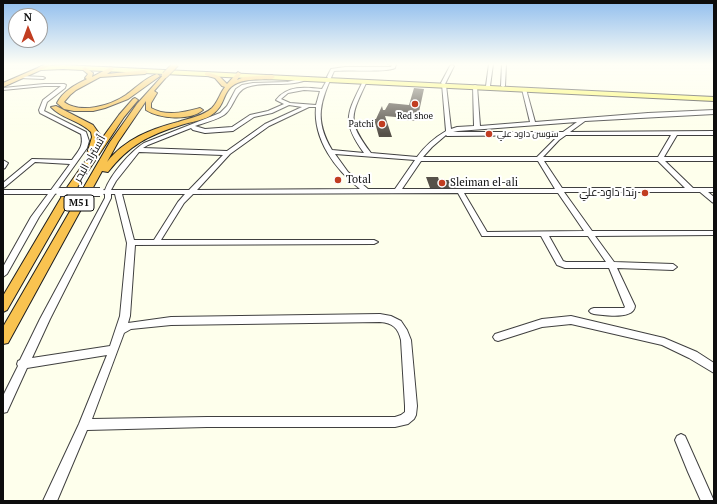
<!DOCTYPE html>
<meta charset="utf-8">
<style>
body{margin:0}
#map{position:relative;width:717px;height:504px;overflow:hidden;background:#feffec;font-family:"PT Serif",serif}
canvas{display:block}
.frame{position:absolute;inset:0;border:4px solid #0d0d0d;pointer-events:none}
.north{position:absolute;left:8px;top:8px;width:40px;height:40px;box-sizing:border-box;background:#fff;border:1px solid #9e9e9e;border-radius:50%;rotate:359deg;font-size:11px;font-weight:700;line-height:16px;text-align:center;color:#0d0d0d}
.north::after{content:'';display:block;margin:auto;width:14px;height:18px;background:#c13d21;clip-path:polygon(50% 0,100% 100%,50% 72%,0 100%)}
</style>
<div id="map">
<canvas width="717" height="504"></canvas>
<div class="frame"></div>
<div class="north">N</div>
</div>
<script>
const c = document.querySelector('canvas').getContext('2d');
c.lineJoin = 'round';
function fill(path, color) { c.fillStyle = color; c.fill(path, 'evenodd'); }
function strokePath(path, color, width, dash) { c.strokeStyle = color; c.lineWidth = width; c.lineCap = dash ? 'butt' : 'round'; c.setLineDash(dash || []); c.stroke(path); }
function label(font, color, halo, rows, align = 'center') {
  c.font = font + ' "PT Serif",Cairo,serif'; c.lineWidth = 4; c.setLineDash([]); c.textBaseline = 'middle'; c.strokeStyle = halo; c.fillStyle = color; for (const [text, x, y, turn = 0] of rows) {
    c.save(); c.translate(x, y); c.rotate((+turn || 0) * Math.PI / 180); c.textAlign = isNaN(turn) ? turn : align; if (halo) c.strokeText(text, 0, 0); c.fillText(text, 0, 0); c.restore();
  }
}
const building = new Path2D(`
 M414,88L424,89L417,121L406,120V118L385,116L392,137H379L374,119H376L382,106L383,110H385L389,103L409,105Z
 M426,177H438L439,180H457L459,186H458V188H430Z`);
const minor = new Path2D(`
 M388,64H396L395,68C384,73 349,69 334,71C321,101 313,118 332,150L364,153C341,121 347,114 363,81L365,80L367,81C351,116 346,120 371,153L417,157C425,146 434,138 446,131L442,84L441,83L450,66L452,65L454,66L445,84L446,85L451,129L457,127L474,126L473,86L475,85L477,86L480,126L530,122L522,89L524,88L526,89L535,122L648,113L714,110V114L585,121L570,132L714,131V135H677L664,157H714V161H665L693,188H714V192H708L714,197V203L712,202L700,192H564L592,231H714V235L595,236L614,262L673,264L677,267L673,270L617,268L635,306C634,320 604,315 594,314L591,313L589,311L591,309L594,308H624L625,307L609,268H565L557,265L541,236H482L458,193L193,194L184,203L161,240H374L378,242L374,244L135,245L130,316L128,323L171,317L380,314L391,316L401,321L407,330L411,340L417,406L416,415L414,419L408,424L395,427H207L87,430L57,501H43L79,424L107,355L27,368L7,412L3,413V396L18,366L17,364L18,361L20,360L40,319L105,198V194L98,193V191L105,190C111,174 130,152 144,143L220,113L227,106L236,89L242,85L253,83L287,82L308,77L310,78C290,89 265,80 247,87C235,91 234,108 224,115C216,120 204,123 195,126L205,129L232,127L250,115L268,111L284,104L276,100C287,85 305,87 322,89L328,78L327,77L331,69L345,67H391L392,65ZM304,90L320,91L316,105L290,103L281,99L288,93ZM289,105L302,107L265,124L227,151L143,148L148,145L191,128L193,130L205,133L233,131L254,117L272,113ZM309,107H316C313,140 336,170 360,189L197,190L230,154L269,126ZM577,122L563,132H453L458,131ZM446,135L447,136L559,135L537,157H423L432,147ZM566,135H671L658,157H543L559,140ZM139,152L223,155L189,190H111L116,181ZM335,154L415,160L395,189H368L348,172ZM421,161H538L555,189H402ZM544,161H658L685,188H562ZM464,193H558L584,231L487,232ZM111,194H115L127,243L120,316L110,346L32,358L50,319L111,198ZM122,194H185L178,202L154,240H134ZM549,236H588L606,262H566L563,261ZM380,322C393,323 398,328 401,340L405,406V412L401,415L395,417H207L92,419L124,333L131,329L171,325Z
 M489,64H493L490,86L488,87L486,86Z
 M502,64H506L505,86L503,87L501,86Z
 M22,76L43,77L45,78L43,79L20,78V76Z
 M44,84H64L66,85L65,88L47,102L44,111L86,132L89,141L87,148L57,190L59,192L55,194L39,217L7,274L3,277V267L31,217L48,194H3V190H51L70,164L35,162L5,187L3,188V183L32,159L72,160C79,150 84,146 81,134L40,113L39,110L43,100L61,86H44L3,90V88Z
 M3,160L8,163L5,168L3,169Z
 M571,316L664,338L697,352L714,363V373L689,358L662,345L571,324L542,327L498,341L495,340L493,337L495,334L542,319Z
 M681,434L685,436L714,501H701L688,472L675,440L677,436Z`);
const major = new Path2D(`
 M63,65L714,97V101L63,69L41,70L38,68L41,66Z`);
const highway = new Path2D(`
 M47,64H54L3,87V83Z
 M85,67L93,73L92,77L111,67L114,69L107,74L145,70L148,72L145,74L100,77L76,90L70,95L64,102C80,114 110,106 126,95C136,88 145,78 157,74L160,76L128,99L105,108L93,111H74L64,109L57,103C63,91 75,85 87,79L85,78L88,74L82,69Z
 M207,72L219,76L227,84L238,72L241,74L237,80L244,77L272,75L275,77L272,79C259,80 241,78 231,87C222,95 225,107 210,116C201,121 190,122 181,125C149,135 129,145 108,172L102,171L8,343L3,344V327L110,142L137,104L165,73L168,75L154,91L157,93L151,103V108C167,117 184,112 200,108L203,110C190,121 160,119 146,110V101L118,142L107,162C125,139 151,129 178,122C190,118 203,116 212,108C218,102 220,93 225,87L222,86L215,78L205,75V73Z
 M135,98L138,100L124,117L78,186L7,310L3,312V296L68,186L89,156L87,154L92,137L91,132C79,120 62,119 51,107L56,106L93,125L100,135L98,144L119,115L133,99Z`);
const minorBridge = new Path2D(`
 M60,192H100`);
const highwayBridge = new Path2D(`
 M165,75L176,64`);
const markers = [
 [415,104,4,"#c13d21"],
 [382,124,4,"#c13d21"],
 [489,134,4,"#c13d21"],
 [338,180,4,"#c13d21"],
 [442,183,4,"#c13d21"],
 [645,193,4,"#c13d21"]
];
const farPoinames = [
 ["Red shoe",415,116],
 ["Patchi",374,124,"right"],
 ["سوسن داود علي",497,134,"left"]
];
const shields = [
 [79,203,30]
];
const shieldNames = [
 ["M51",79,203]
];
const streetNames = [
 ["أتستراد البحر",90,159,-60]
];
const poiNames = [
 ["Total",346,180],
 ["Sleiman el-ali",450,183],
 ["رندا داود علي",637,193,"right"]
];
fill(building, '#565149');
strokePath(minor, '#404040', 2);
strokePath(major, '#1e1e1e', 2);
strokePath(highway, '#1e1e1e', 2);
fill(minor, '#fff');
fill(major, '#fdfa5f');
fill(highway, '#f9c350');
strokePath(minorBridge, '#404040', 10, []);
strokePath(highwayBridge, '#1e1e1e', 7, []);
strokePath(minorBridge, '#fff', 8);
strokePath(highwayBridge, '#f9c350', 6);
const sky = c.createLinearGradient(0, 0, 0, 134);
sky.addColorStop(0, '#91beee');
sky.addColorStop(0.48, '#fffff6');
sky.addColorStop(1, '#fffff600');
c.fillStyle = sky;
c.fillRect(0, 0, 717, 134);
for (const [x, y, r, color] of markers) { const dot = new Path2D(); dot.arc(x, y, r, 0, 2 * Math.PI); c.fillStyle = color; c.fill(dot); strokePath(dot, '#fff', 1.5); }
label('9px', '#0d0d0d', '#fff', farPoinames);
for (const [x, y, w] of shields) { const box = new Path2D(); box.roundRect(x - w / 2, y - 8, w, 16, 3); c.fillStyle = '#fff'; c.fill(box); strokePath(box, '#0d0d0d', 1); }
label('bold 10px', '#0d0d0d', null, shieldNames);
label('11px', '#0d0d0d', '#fff', streetNames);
label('11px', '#0d0d0d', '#fff', poiNames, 'left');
</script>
